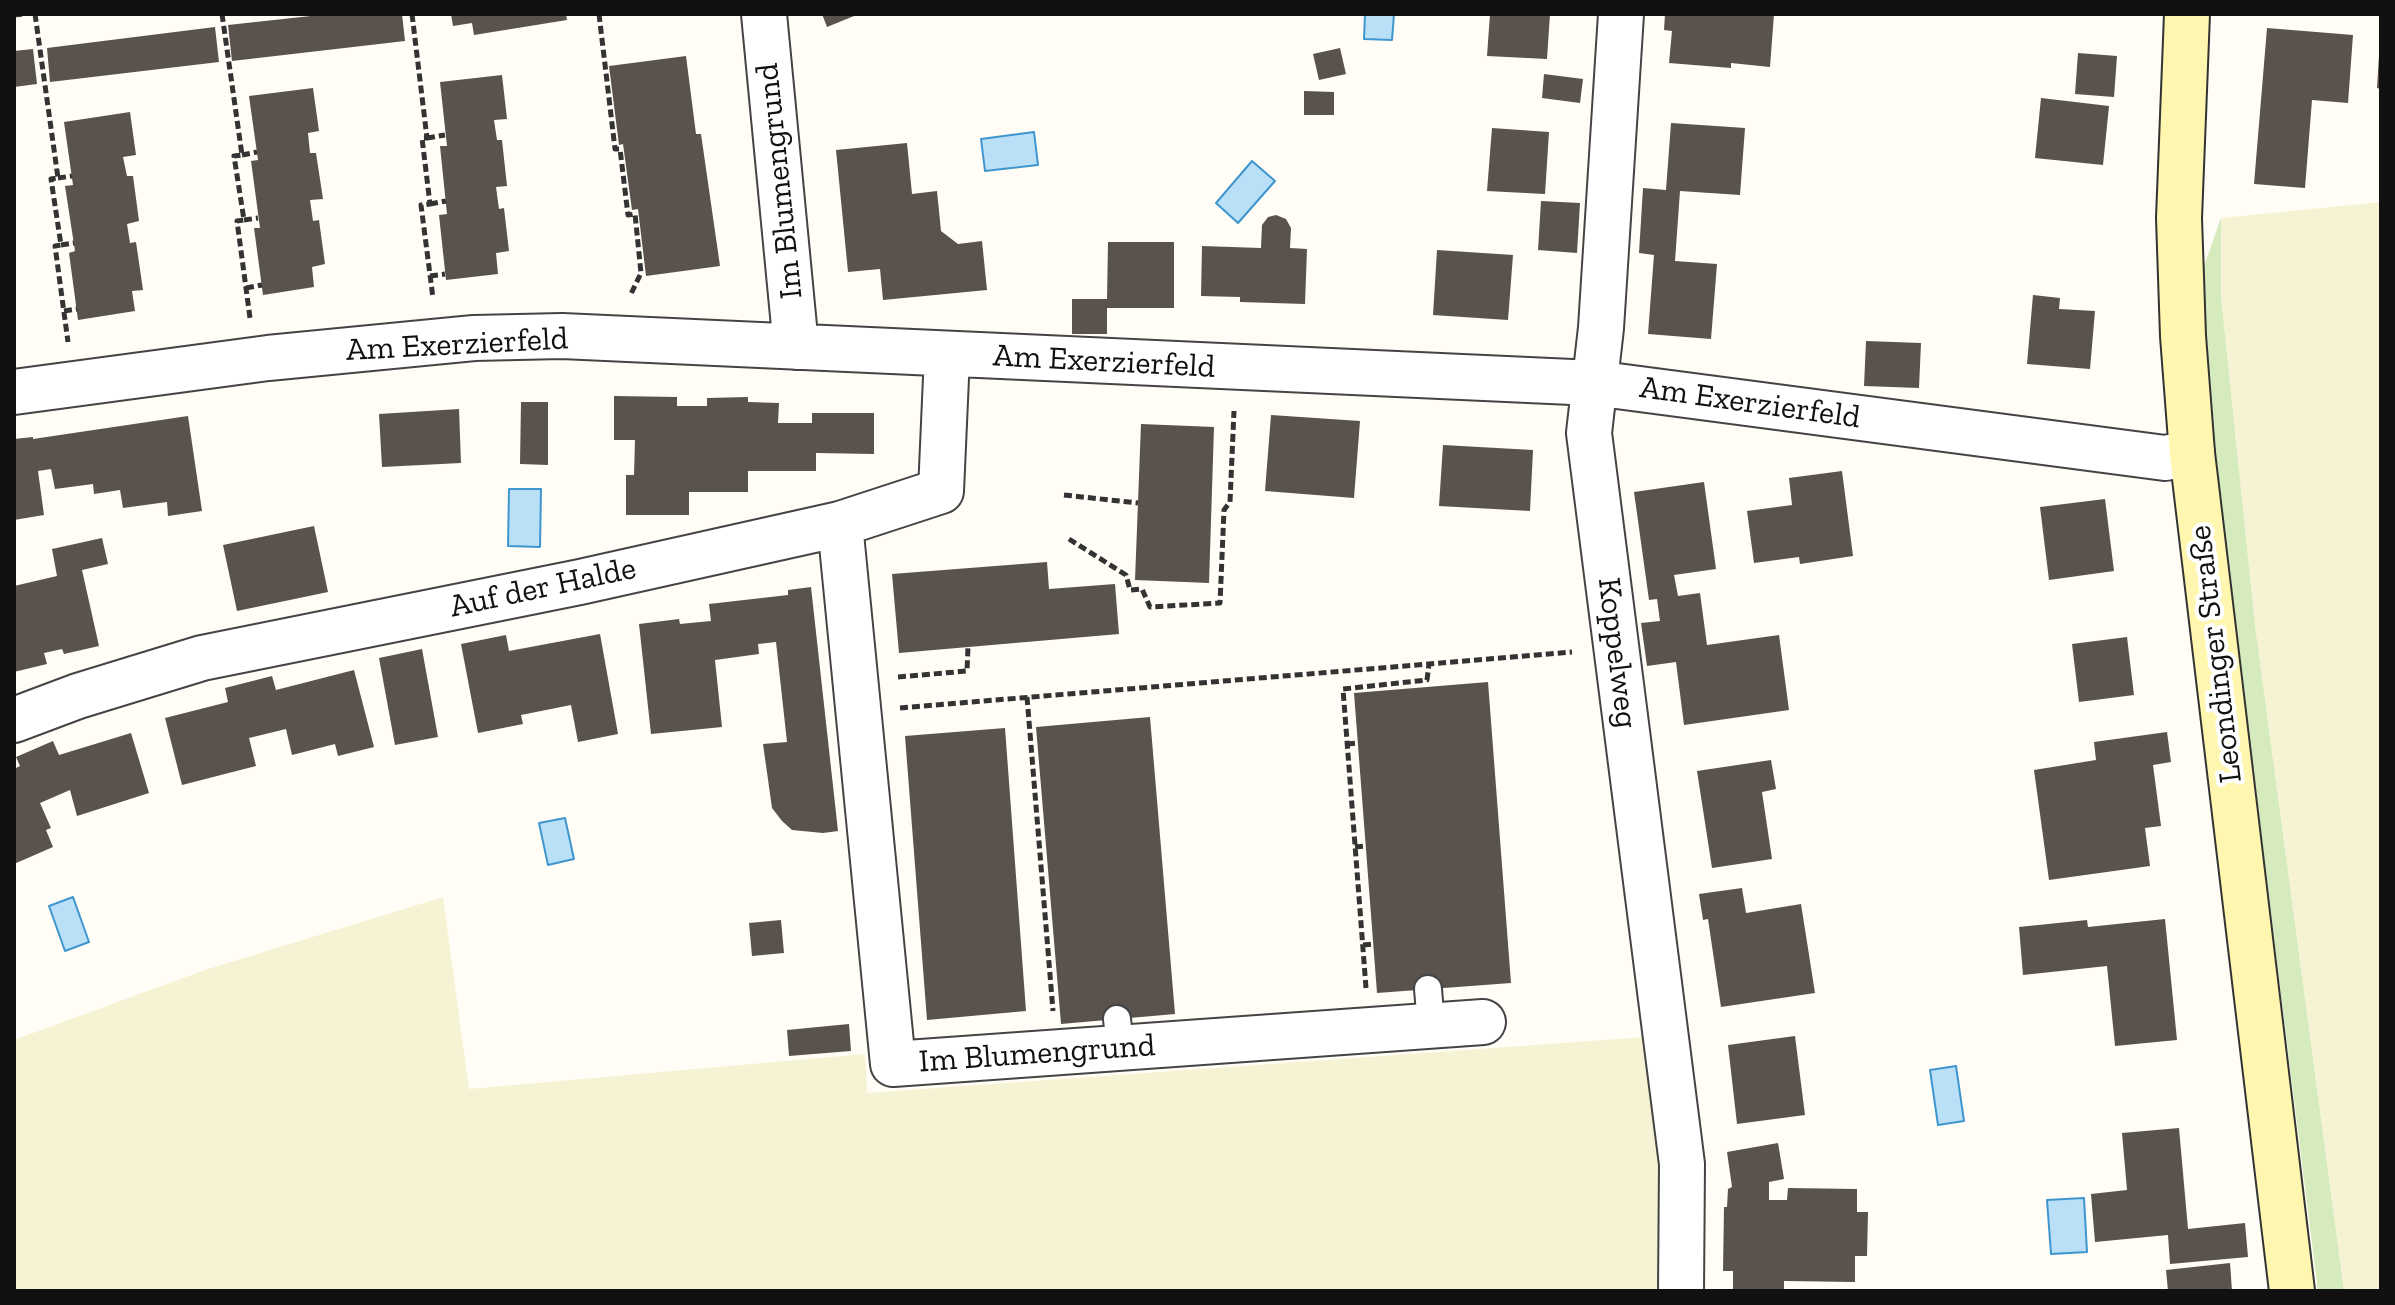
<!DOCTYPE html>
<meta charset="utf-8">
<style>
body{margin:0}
#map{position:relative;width:2395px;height:1305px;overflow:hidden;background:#fffdf5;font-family:"Zilla Slab",serif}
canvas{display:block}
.frame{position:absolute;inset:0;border:16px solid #111;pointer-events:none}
</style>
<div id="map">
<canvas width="2395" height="1305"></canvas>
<div class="frame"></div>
</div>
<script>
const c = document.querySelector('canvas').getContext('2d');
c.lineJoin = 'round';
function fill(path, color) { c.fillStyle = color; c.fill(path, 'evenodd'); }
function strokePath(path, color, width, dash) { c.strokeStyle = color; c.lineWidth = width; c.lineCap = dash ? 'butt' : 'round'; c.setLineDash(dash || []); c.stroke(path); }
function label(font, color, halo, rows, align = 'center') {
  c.font = font + ' "Zilla Slab",serif'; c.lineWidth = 8; c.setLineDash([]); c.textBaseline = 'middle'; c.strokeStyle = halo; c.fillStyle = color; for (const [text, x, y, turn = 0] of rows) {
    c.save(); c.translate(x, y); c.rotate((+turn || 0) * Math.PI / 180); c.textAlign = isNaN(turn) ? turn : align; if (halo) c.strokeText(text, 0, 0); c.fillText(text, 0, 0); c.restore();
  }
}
const farmland = new Path2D(`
 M2381,202V1291H2344L2255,625L2221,296V218Z
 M443,897L469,1089L865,1054L867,1093L1646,1037L1662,1162L1660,1291H14V1040L205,970Z`);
const green = new Path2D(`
 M2221,218V296L2255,625L2344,1291H2318L2232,604L2209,397L2202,272Z`);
const water = new Path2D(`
 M1365,14H1394L1392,40L1364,39Z
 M1034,132L1038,165L985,171L981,139Z
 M1252,161L1275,181L1238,223L1216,203Z
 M509,489H541L540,547L508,546Z
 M565,818L574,859L548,865L539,823Z
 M73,897L89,942L65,951L49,906Z
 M1956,1066L1964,1121L1938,1125L1930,1070Z
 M2084,1198L2087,1252L2051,1254L2047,1200Z`);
const building = new Path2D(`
 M329,14H402L405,41L232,61L228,25Z
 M451,14H566L567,20L474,35L472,23L453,26Z
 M822,14H859L827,27Z
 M1490,14H1550L1547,59L1487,56Z
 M1665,14H1774L1770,67L1731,63V68L1669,63L1672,31L1664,30Z
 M215,27L219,62L50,82L47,48Z
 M2267,28L2353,35L2348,103L2312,100L2305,188L2254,184Z
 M1340,48L1346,74L1319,80L1313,54Z
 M33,49L37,84L14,87V51Z
 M2078,53L2117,56L2114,97L2075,94Z
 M2379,55H2381V89L2377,88Z
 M686,56L696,134H701L720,266L646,276L638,209L632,210L623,144L619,145L609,66Z
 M1544,74L1583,79L1580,103L1542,98Z
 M502,75L507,119L494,120L497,140H502L507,186L496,187L499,209L504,208L509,251L496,253L498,274L446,280L439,215L447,214L440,146H447L440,82Z
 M313,88L319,131L308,133L310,153H316L323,199L310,200L313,221L319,220L325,264L312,267L314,287L263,295L254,228H260L251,161L258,160L249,96Z
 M1304,91L1334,92V115H1304Z
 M2041,98L2109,106L2103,165L2035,158Z
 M130,112L136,155L123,157L127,176H133L139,221L127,224L130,243L136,242L143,290L132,291L135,311L78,320L69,253L75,251L65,186L73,185L64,122Z
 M1671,123L1745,128L1740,195L1680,191L1675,261L1717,264L1711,339L1648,334L1654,255L1639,253L1643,188L1666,190Z
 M1492,128L1549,132L1545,194L1487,191Z
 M907,143L912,194L937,191L941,231L958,244L982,241L987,290L883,300L880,269L848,272L836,150Z
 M1541,201L1580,203L1577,253L1538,250Z
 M1276,215L1286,219L1291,228L1290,248L1307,249L1305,304L1240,302V297L1201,296L1202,246L1261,248L1262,225L1268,217Z
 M1108,242H1174V308H1107V334H1072V299H1107Z
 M1437,250L1513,255L1508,320L1433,315Z
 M2033,295L2060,298L2059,309L2095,311L2090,369L2027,364Z
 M1866,341L1921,343L1919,388L1864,386Z
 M614,396L677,397V406H707V398L748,397V402L779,403L778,423H812V413H874V454L816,453V471H748V492H689V515H626V475H634L635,440H614Z
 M521,402H548V465L520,464Z
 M459,409L461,463L382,467L379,414Z
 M1271,415L1360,421L1354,498L1265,491Z
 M188,416L202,511L168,516L167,502L123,508L120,490L94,494L93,484L55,489L51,469L38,471L44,515L14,520V439L33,437V439Z
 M1141,424L1214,427L1209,583L1135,580Z
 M1443,445L1533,450L1530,511L1439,506Z
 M1842,471L1853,556L1800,564L1799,557L1754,563L1747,511L1792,505L1789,478Z
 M1704,482L1716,569L1674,575L1678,596L1700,593L1707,645L1779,635L1789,710L1684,725L1676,662L1647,666L1641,623L1660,621L1657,599L1649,600L1634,492Z
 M2105,499L2114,571L2049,580L2040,507Z
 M314,526L328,592L237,611L223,545Z
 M102,538L108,564L82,570L99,646L64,654L62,649L44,653L47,664L14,672V586L57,576L52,549Z
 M1047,562L1049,589L1115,584L1119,634L899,653L892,574Z
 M811,587L838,831L823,833L792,830L782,821L772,808L763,744L787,742L776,642L758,644L759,654L715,660L722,727L651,734L639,624L679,619L680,624L711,621L709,604L788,595V590Z
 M600,634L618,734L578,742L571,705L521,715L523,724L478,733L461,644L506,635L509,651Z
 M2127,637L2134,695L2079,702L2072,644Z
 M422,649L438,737L395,745L379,658Z
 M354,670L374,747L338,756L335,744L292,755L286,729L249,738L256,766L182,785L165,718L228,702L225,688L272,676L276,690Z
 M1488,682L1511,983L1377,993L1354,693Z
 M1150,717L1175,1014L1061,1024L1036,727Z
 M1005,728L1026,1011L927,1020L905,736Z
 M2167,732L2171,762L2153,765L2161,826L2145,828L2150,866L2049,880L2034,770L2096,760L2094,742Z
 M131,733L149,793L77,816L70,790L40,803L51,828L46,830L53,847L14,864V769L20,766L16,757L53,741L59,755Z
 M1771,760L1776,789L1762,792L1772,859L1712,868L1697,771Z
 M1742,888L1746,913L1801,904L1815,993L1721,1007L1708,919L1703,920L1699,894Z
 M2165,919L2177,1040L2115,1046L2107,966L2023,975L2019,927L2087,920L2088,927Z
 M781,920L784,953L752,956L749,923Z
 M849,1024L851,1051L789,1056L787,1030Z
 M1795,1036L1805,1115L1737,1124L1728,1045Z
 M2179,1128L2188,1229L2245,1223L2248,1257L2170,1264L2168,1235L2095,1242L2091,1194L2127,1190L2122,1133Z
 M1778,1143L1784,1179L1769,1182V1200H1787L1788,1188L1857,1189V1212H1868L1867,1256H1855V1282L1784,1281V1291H1733V1271H1723L1724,1207H1727L1728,1189L1732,1187L1727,1152Z
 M2230,1263L2232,1291H2168L2166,1270Z`);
const path = new Path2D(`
 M35,14L58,178L51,179L61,245L55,246L68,342
 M222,14L242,155L234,156L244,220L237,221L250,318
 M412,14L427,138H422L430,204L421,205L433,298
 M599,14L615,149H620L628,215L635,214L641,273L630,296
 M14,15L24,14
 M427,138L445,135
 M242,155L257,152
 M58,178L72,176
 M430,204L446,201
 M244,220L258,218
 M61,245L74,243
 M430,276L445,274
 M246,288L262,285
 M64,311L77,309
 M1064,495L1138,503
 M1069,539L1126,575L1130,590L1142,589L1150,607L1220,603L1224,510L1230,502L1234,411
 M898,677L967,671L968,647
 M1027,697L1053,1011
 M900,708L1572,652
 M1347,744L1358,743
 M1355,847L1366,846
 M1363,945L1373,944
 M1366,988L1343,689L1427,680L1429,664`);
const lane = new Path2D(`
 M1428,989L1431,1025
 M1117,1019L1120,1047`);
const street = new Path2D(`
 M764,14L796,347
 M1621,14L1601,328L1589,433L1682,1164L1681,1291
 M14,392L268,358L474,338L562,336L1594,383L2165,458L2192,453
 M840,524L893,1064L1483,1022
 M14,720L78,696L202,658L580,582L840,524L941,491L947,355`);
const secondary = new Path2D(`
 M2187,14L2179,218L2183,336L2192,453L2292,1291`);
const streetNames = [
 ["Im Blumengrund",780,181,-96],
 ["Am Exerzierfeld",457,345,-3],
 ["Am Exerzierfeld",1104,362,3],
 ["Am Exerzierfeld",1750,403,8],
 ["Auf der Halde",543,588,-12],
 ["Koppelweg",1617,653,83],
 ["Leondinger Straße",2216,654,-97],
 ["Im Blumengrund",1037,1054,-4]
];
fill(farmland, '#f6f3d4');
fill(green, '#d5ebbd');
fill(water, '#b9e0f7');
strokePath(water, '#3f96cf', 2);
fill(building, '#5a524d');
strokePath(lane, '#444', 30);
strokePath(street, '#444', 48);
strokePath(secondary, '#333', 48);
strokePath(path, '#333', 5, [8, 4]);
strokePath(lane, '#fff', 26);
strokePath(street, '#fff', 44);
strokePath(secondary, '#fff6b0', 44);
label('32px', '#111', '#fff', streetNames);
</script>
